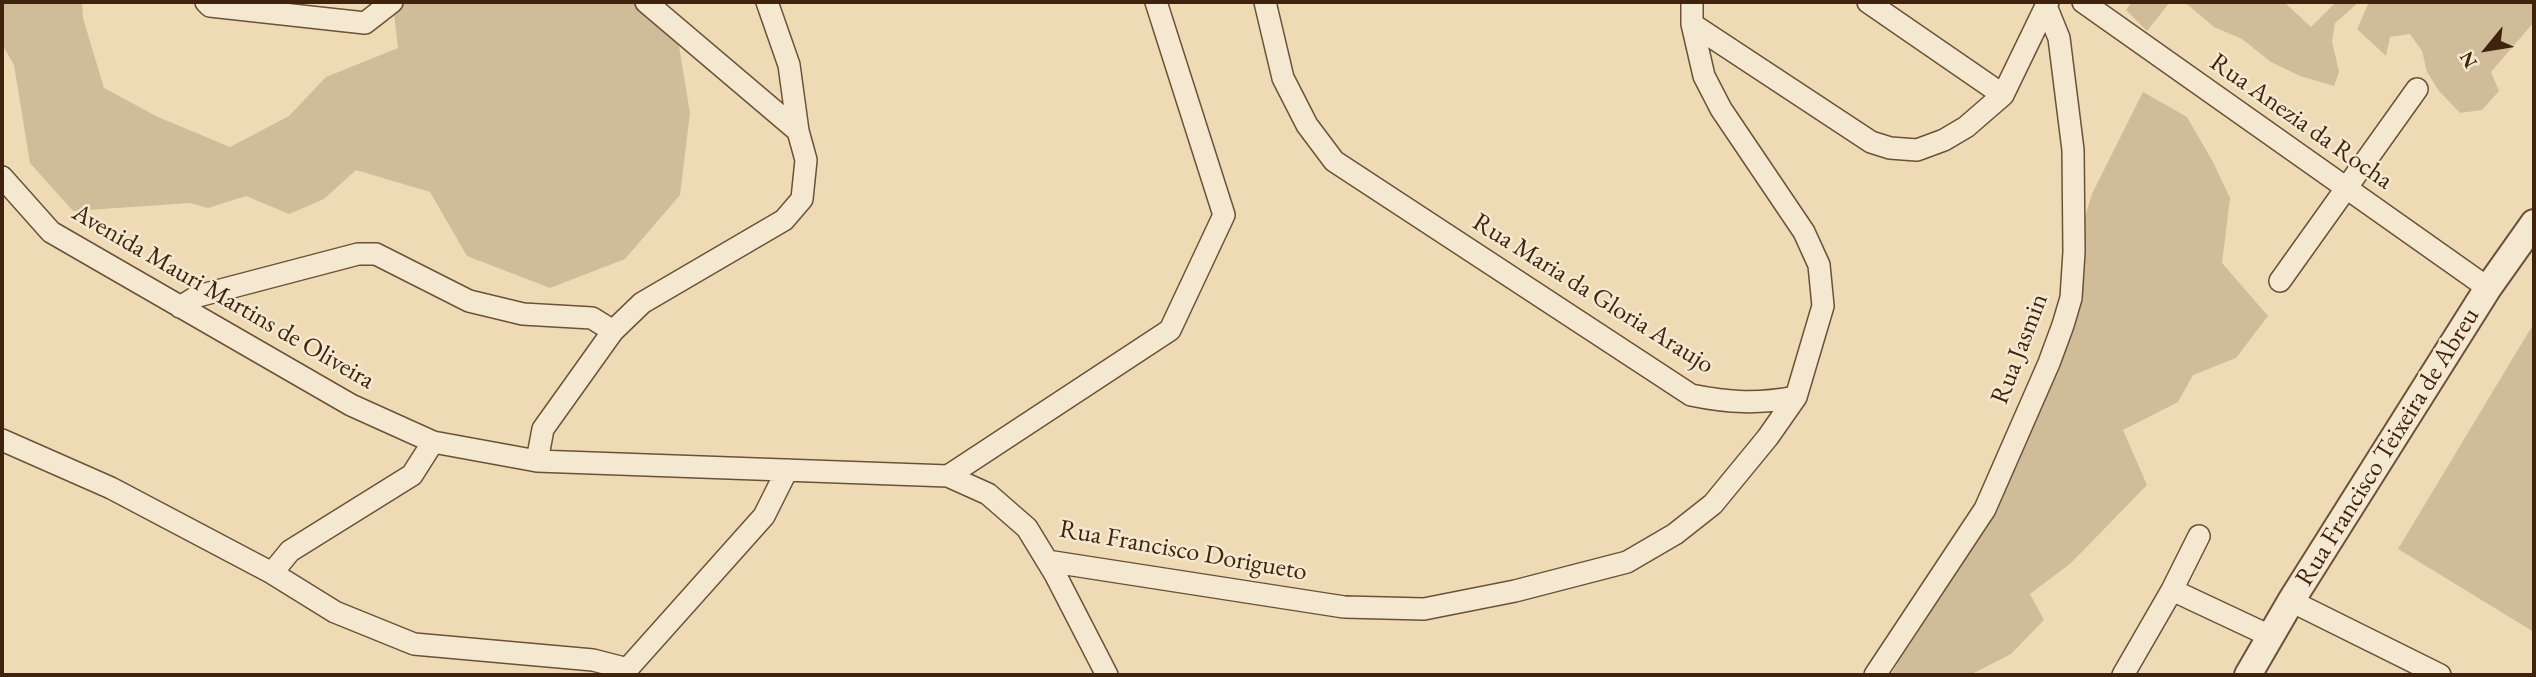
<!DOCTYPE html>
<style>
body{margin:0}
#map{position:relative;width:2536px;height:677px;overflow:hidden;background:#eedbb6;font-family:"EB Garamond",serif}
canvas{display:block}
.frame{position:absolute;inset:0;border:4px solid #40230d;pointer-events:none}
.north{position:absolute;left:2452px;top:14px;width:70px;height:70px;-webkit-text-stroke:5px #f4e8d0;paint-order:stroke;rotate:240deg;font-size:19px;font-weight:700;line-height:28px;text-align:center;color:#40230d}
.north::after{content:'';display:block;margin:auto;width:24px;height:32px;background:#40230d;clip-path:polygon(50% 0,100% 100%,50% 72%,0 100%)}
</style>
<div id="map">
<canvas width="2536" height="677"></canvas>
<div class="frame"></div>
<div class="north">N</div>
</div>
<script>
const c = document.querySelector('canvas').getContext('2d');
c.lineJoin = 'round';
function fill(path, color) { c.fillStyle = color; c.fill(path, 'evenodd'); }
function strokePath(path, color, width, dash) { c.strokeStyle = color; c.lineWidth = width; c.lineCap = dash ? 'butt' : 'round'; c.setLineDash(dash || []); c.stroke(path); }
function label(font, color, halo, rows, align = 'center') {
  c.font = font + ' "EB Garamond",serif'; c.lineWidth = 5; c.setLineDash([]); c.textBaseline = 'middle'; c.strokeStyle = halo; c.fillStyle = color; for (const [text, x, y, turn = 0] of rows) {
    c.save(); c.translate(x, y); c.rotate((+turn || 0) * Math.PI / 180); c.textAlign = isNaN(turn) ? turn : align; if (halo) c.strokeText(text, 0, 0); c.fillText(text, 0, 0); c.restore();
  }
}
const green = new Path2D(`
 M2,2H82L83,18L104,88L158,117L230,147L289,116L326,77L398,48L393,4L398,2H649L676,28L690,113L680,195L625,259L550,288L467,256L430,192L356,170L324,199L289,214L246,196L208,208L190,203L73,211L30,163L14,65L2,44Z
 M2132,2H2170L2147,31L2126,10Z
 M2179,2H2284L2311,27L2336,2H2359L2335,23L2332,41L2339,72L2334,86L2300,76L2271,62L2242,39L2214,27L2188,5Z
 M2369,2H2534V22L2491,72L2499,91L2482,110L2460,113L2439,91L2427,72L2422,51L2410,34L2390,37L2386,56L2357,29Z
 M2143,92L2187,117L2213,162L2230,198L2222,263L2268,316L2236,358L2193,375L2178,402L2123,430L2147,485L2071,563L2030,594L2044,620L2011,654L1970,675H1891L2015,441L2092,194Z
 M2534,323V632L2398,549Z`);
const minor = new Path2D(`
 M206,2L210,6L365,23L392,2
 M646,2L798,131
 M1265,2L1283,78L1307,125L1334,161L1691,395C1730,403 1758,404 1796,397
 M1868,2L2003,95
 M2083,2L2488,288
 M1692,24L1871,142L1890,148L1917,150L1944,140L1966,127L2003,95L2048,2
 M2,177L51,232L351,405L433,442L537,461L948,476L988,494L1027,528L1055,574L1107,675
 M2280,281L2417,89
 M180,307L198,296L358,254H376L469,301L523,314L592,318L613,331
 M2,440L111,488L272,573L335,612L414,644L593,660L628,669
 M537,461L543,429L613,331L642,303L784,220L802,199L806,160L798,131L789,65L767,2
 M948,476L1170,330L1224,215L1156,2
 M1047,561L1344,607L1424,609L1515,591L1627,562L1675,534L1713,504L1768,437L1796,397L1823,306L1819,265L1804,232L1721,109L1704,76L1692,24V2
 M272,573L290,551L412,475L433,442
 M2172,590L2270,636
 M2291,601L2440,675
 M622,675L764,516L787,470
 M1875,675L1985,509L2049,363L2063,325L2071,298L2074,252L2073,150L2059,38L2046,6
 M2123,675L2172,590L2199,536`);
const tertiary = new Path2D(`
 M2248,675L2291,601L2488,288L2534,223`);
const streetNames = [
 ["Rua Anezia da Rocha",2301,122,35],
 ["Rua Maria da Gloria Araujo",1593,294,32],
 ["Avenida Mauri Martins de Oliveira",223,297,30],
 ["Rua Jasmin",2020,349,-69],
 ["Rua Francisco Teixeira de Abreu",2388,447,-58],
 ["Rua Francisco Dorigueto",1183,551,10]
];
fill(green, '#d0bc99');
strokePath(minor, '#6c5137', 24);
strokePath(tertiary, '#6c5137', 30);
strokePath(minor, '#f4e8d0', 21);
strokePath(tertiary, '#f4e8d0', 26);
label('26px', '#40230d', '#f4e8d0', streetNames);
</script>
